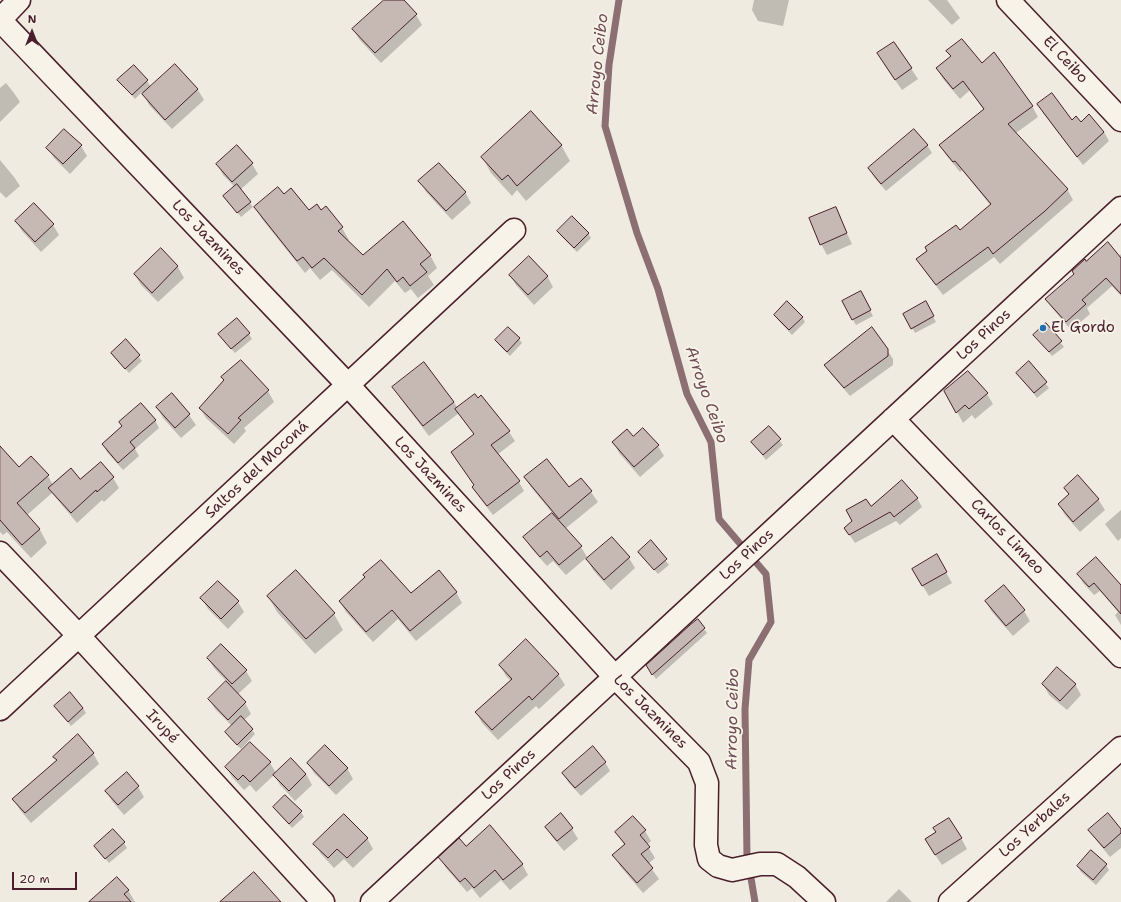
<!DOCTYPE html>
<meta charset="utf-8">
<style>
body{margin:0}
#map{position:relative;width:1121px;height:902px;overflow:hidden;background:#f0ebe0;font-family:"Shantell Sans",sans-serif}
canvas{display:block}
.north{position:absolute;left:12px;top:12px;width:40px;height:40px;-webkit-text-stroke:3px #f7f3e8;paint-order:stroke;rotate:0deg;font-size:11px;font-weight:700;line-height:16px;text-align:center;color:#4a1f2b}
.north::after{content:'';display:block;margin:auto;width:14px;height:18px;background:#4a1f2b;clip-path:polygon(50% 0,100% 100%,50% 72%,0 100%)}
.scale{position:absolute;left:12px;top:872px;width:65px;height:18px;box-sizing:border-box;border:2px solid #4a1f2b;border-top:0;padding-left:5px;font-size:12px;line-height:14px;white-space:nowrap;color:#4a1f2b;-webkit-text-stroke:3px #f7f3e8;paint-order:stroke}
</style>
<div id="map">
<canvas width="1121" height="902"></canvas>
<div class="north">N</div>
<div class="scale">20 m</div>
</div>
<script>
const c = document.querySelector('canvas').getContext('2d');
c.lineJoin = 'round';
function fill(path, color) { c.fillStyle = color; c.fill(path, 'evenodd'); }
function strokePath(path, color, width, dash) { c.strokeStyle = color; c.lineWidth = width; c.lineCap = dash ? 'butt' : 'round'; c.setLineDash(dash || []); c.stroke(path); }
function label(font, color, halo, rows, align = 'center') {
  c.font = font + ' "Shantell Sans",sans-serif'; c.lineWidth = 3.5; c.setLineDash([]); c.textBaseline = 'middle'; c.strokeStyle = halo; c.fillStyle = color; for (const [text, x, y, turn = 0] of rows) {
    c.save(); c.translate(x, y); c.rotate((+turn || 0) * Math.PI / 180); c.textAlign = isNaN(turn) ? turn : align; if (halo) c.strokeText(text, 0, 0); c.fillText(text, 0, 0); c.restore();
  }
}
const shadow = new Path2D(`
 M385,0H403L416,15L422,25L381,63L359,39L353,29Z
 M754,0H789L783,26L758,21L752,10Z
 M928,0H947L960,18L952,25Z
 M894,43L918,79L902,90L884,64Z
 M948,52L982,64L1032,106L1038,117L1016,133L1067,189L1073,200L1000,264L994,257L943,295L924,270L918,259L960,232L991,206L962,170L960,172L946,155L940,145L984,110L970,90L960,99L943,79L937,69L951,57Z
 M175,65L198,90L204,100L172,129L149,105L142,92L135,99L119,80L147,81L151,87Z
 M6,83L14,93L20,102L0,122V88Z
 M1038,104L1072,121L1081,123L1089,116L1104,132L1109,141L1083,165L1043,113Z
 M561,145L570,161L526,201L517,190L512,196L491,173L482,157Z
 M927,145L932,153L886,191L874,177L869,168Z
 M81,146L87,156L70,174L54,158L48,148Z
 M0,160L14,177L20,186L6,198L0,192Z
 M217,164H252L258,174L240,190L253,207L241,217L224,196L235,187L223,175Z
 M420,181L465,192L471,203L452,220L426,192Z
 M284,195L309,212L321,211L325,208L342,228L349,240L348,241L363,256L430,255L437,268L428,276L434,285L418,298L411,289L405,293L395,281L369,307L332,270L320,280L310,268L305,273L262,219L255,207Z
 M835,208L852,244L827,255L821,244Z
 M16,221L53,225L59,235L41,252L22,231Z
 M558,231L588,233L591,238L577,252L561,236Z
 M161,250L178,267L184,278L158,302L141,285L135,275Z
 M1121,254V296L1112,286L1087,308L1090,314L1071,330L1052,308L1046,299L1075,274L1086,262L1119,256Z
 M510,275L547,276L553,287L534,305L516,285Z
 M860,292L873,316L856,325L843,302Z
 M926,303L936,322L915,333L904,314Z
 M775,315L802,317L805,322L792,335L778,320Z
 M1046,324L1064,347L1052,356L1034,335Z
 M249,334L252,339L235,353L223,339Z
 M519,339L522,343L510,356L499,345L496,341Z
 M126,341L142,361L129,373L112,353Z
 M887,350L893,359V365L850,396L831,374L826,366Z
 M241,361L268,391L274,402L244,428L246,431L234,444L206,418L200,408Z
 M1029,363L1049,388L1037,398L1017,373Z
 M394,387L454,402L458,409L509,432L515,441L497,455L519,482L524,491L493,515L479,497L474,487L475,486L452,452L475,435L459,413L429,436L400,398Z
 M946,391L987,394L993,404L975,419L972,415L963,423Z
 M171,395L189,415L196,425L181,438L163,418L157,407Z
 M155,420L159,428L135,449L139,456L123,470L107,452L103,444Z
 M769,427L783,445L766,460L752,442Z
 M643,429L658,446L664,456L640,477L619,453L613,442L633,438Z
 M0,447L19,468L31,457L48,476L53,485L80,481L100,463L113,478L119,488L104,502L102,500L77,523L56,498L52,493L27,515L40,530L47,543L31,558L7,532L3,535L0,532Z
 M525,477L569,489L581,479L591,492L598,502L565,529L581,547L587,557L566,575L553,561L547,566L531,548L525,538L553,514L531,487Z
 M1065,488L1098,499L1105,510L1080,532L1065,515L1059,505L1069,495Z
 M917,498L922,507L900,525L896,521L855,543L845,528L871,507Z
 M1121,510V538L1118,541L1105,524Z
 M651,542L669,565L658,574L639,552Z
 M936,555L952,583L929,596L919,580Z
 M629,558L635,568L611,590L593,570L587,559Z
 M296,571L334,614L343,630L315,654L277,612L268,596Z
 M1078,574L1121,591V625L1115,615L1118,612L1100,591L1094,595L1083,583Z
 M456,592L462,603L416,641L398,619L373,642L346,612L340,602L411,594Z
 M202,599L238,602L244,612L228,629L208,609Z
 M986,602L1024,611L1030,621L1013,636L992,612Z
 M704,629L707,633L656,679L650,670Z
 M208,658L246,671L252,681L237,695L245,703L251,714L244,720L255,734L241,749L229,737L226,732L232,726L215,709L209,699L227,682L214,668Z
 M500,665L558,674L565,685L539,709L536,706L498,740L482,723L476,712L511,681L506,676Z
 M1043,684H1075L1081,695L1067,710L1049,695Z
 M55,706L83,708L86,713L71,726Z
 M93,753L99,764L31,823L20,810L14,800L57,761L54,757Z
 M605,762L610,771L581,796L568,782L563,773Z
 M270,763L276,773L306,774L312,785L295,801L280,785L274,775L256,792L250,785L244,790L232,777L226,767Z
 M308,763L347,768L353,779L336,795L314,773Z
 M138,787L144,797L124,815L112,801L106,791Z
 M274,807L301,812L304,817L292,828L277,812Z
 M560,815L572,829L578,839L564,851L553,838L546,827Z
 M1090,830H1121V848L1110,857L1096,840Z
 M645,831L651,841L647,845L655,858L648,864L659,879L643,893L620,866L614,855L625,846L616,832Z
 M937,832L961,838L967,849L942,865L932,850Z
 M367,838L373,849L353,868L344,859L334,868L321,854L315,844Z
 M124,843L127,848L109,863L95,846Z
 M466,848L522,864L528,875L510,890L501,880L480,898L472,888L467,892L446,868L440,858Z
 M1106,865L1109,870L1096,885L1081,872L1078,867Z
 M899,889L912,902H886Z
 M128,890L135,902H90Z`);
const stream = new Path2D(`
 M619,0L609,65L605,126L637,233L658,289L687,394L711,442L719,519L766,574L771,622L749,660L745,709L747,858
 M750,872L755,902`);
const building = new Path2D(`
 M384,0H404L417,14L375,53L352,29Z
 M962,39L982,63L994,52L1033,106L1008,124L1068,189L1045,211L993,254L988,247L936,285L916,259L927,251L925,247L956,225L960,230L991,204L955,161L953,162L939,145L984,109L963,81L953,89L936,68L951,56L946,51Z
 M894,42L912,68L895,80L877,53Z
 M175,64L198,89L165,120L142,94Z
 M134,65L148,80L132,95L117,80Z
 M1052,93L1072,120L1076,116L1081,122L1089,114L1104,132L1077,157L1037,104Z
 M531,111L562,145L517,186L508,175L502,180L481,157Z
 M64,129L82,145L63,164L46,148Z
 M914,129L928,145L881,184L868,168Z
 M237,145L253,163L232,182L216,164Z
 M439,163L466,192L446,211L418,181Z
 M237,184L251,202L237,213L223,196Z
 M278,187L284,194L291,188L309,210L317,204L321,210L326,206L343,227L338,231L363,255L403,221L431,255L420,264L427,272L410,286L403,277L397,282L387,269L362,295L324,258L312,268L303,257L297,261L254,207Z
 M34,203L54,224L35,242L15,221Z
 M836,207L847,233L820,245L809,218Z
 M572,216L589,233L574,248L557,231Z
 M1108,242L1121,258V294L1106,278L1082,300L1086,304L1066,322L1045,299L1074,274L1072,271L1085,259L1086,261Z
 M161,248L178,266L152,293L134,274Z
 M529,256L548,276L528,295L509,275Z
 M861,291L871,310L852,320L842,301Z
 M787,301L803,317L789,330L774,315Z
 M926,301L934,316L911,329L903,314Z
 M237,318L250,333L231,349L218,334Z
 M1046,323L1062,341L1049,352L1033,335Z
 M508,327L520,338L507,352L495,340Z
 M872,327L888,349V356L844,388L824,365L850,344Z
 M126,339L140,355L125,369L111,353Z
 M241,360L269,390L238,418L241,420L228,434L199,408L224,380L221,377Z
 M1029,361L1047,382L1034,393L1016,373Z
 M424,362L454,402L423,426L392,387Z
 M968,371L988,393L969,409L965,405L956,413L944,391Z
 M172,393L190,414L175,428L156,407Z
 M475,394L478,398L481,395L510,431L491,445L520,481L487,506L472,487L474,485L451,452L474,434L455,409Z
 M141,403L156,420L130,442L135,448L118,463L102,444L122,426L119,422Z
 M769,426L781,439L763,455L751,442Z
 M643,428L659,445L634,467L612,442L627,429L633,436Z
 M0,446L19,467L31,456L49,475L17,503L40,529L22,545L0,520Z
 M547,459L569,487L581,478L592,491L559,519L524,477Z
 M101,462L114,477L97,492L96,490L71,513L48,488L71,468L80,479Z
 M1078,475L1099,499L1073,522L1058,504L1069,494L1064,488Z
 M902,480L918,498L894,517L890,512L849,535L844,528L852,521L846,510L866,499L871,506Z
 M552,513L582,546L559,565L547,551L540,557L523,537Z
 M612,537L630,557L604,580L586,559Z
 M651,540L667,559L654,570L638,552Z
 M937,554L947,572L922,586L912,569Z
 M1096,557L1121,585V614L1094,583L1089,587L1077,574Z
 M381,560L411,593L439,570L457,592L410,631L392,610L366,632L339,601L365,577L363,575Z
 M296,570L335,613L306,639L267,596Z
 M218,581L239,601L221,619L200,598Z
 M1004,585L1025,610L1006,626L985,601Z
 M698,619L705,628L652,675L646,665L690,625Z
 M526,639L559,674L532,700L529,696L492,730L475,712L512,679L499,665Z
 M221,644L247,670L232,684L207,658Z
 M1057,667L1076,684L1060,701L1042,684Z
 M226,681L246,702L228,720L208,699Z
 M70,692L83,708L68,722L54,706Z
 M241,716L253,729L237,745L225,732Z
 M78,734L94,753L25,813L12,799L57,760L53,757Z
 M250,742L271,762L250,782L243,775L238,780L225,767Z
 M325,745L348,768L329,786L307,763Z
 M593,746L606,762L575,788L562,773Z
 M291,758L306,774L289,791L273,775Z
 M127,772L139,786L118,805L105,791Z
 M285,795L302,811L289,824L273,807Z
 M561,813L573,828L557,841L545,827Z
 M1108,813L1121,829V833L1104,848L1088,830Z
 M344,814L368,838L347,858L337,849L328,858L313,844Z
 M633,816L646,830L640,835L650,847L641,854L653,868L637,883L612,855L625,844L615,832Z
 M949,818L962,838L935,855L925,839L936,832L933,828Z
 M490,825L523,864L503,880L495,870L474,888L465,878L460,882L438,857L459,838L466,846Z
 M113,829L125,842L105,859L94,846Z
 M1091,850L1107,864L1093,880L1077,866Z
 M254,872L281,902H220Z
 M117,877L129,890L124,894L131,902H89Z`);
const street = new Path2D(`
 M19,0L0,20L348,385L615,677L699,762L707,783L706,845L709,859L718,866L732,870L760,864H777L797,877L824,902
 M1008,0L1121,120
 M893,419L1121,656
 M0,553L79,636L323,902
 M0,709L514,230
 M372,902L1121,208
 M950,902L1121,748`);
const markers = [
 [1043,328,4,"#1f6fb2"]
];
const streetNames = [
 ["El Ceibo",1065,60,47],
 ["Los Jazmines",208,238,46],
 ["Los Pinos",984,335,-43],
 ["Saltos del Moconá",257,470,-43],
 ["Los Jazmines",430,475,47],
 ["Carlos Linneo",1007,537,46],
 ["Los Pinos",747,555,-43],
 ["Los Jazmines",650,712,45],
 ["Irupé",162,727,47],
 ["Los Pinos",509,775,-43],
 ["Los Yerbales",1035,825,-42]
];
const poiNames = [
 ["El Gordo",1051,328]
];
const waterNames = [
 ["Arroyo Ceibo",598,64,-84],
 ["Arroyo Ceibo",706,395,71],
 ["Arroyo Ceibo",733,719,-89]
];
fill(shadow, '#0003');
strokePath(stream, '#8b6f72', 7);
fill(building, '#c6b8b3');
strokePath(building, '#4a1f2b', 1);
strokePath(street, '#4a1f2b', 25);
strokePath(street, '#f7f3e8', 22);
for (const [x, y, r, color] of markers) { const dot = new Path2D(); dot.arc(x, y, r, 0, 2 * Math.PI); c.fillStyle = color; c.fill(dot); strokePath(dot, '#f7f3e8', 1.5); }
label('15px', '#4a1f2b', '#f7f3e8', streetNames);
label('15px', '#4a1f2b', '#f7f3e8', poiNames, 'left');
label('italic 16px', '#704e55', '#f7f3e8', waterNames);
</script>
